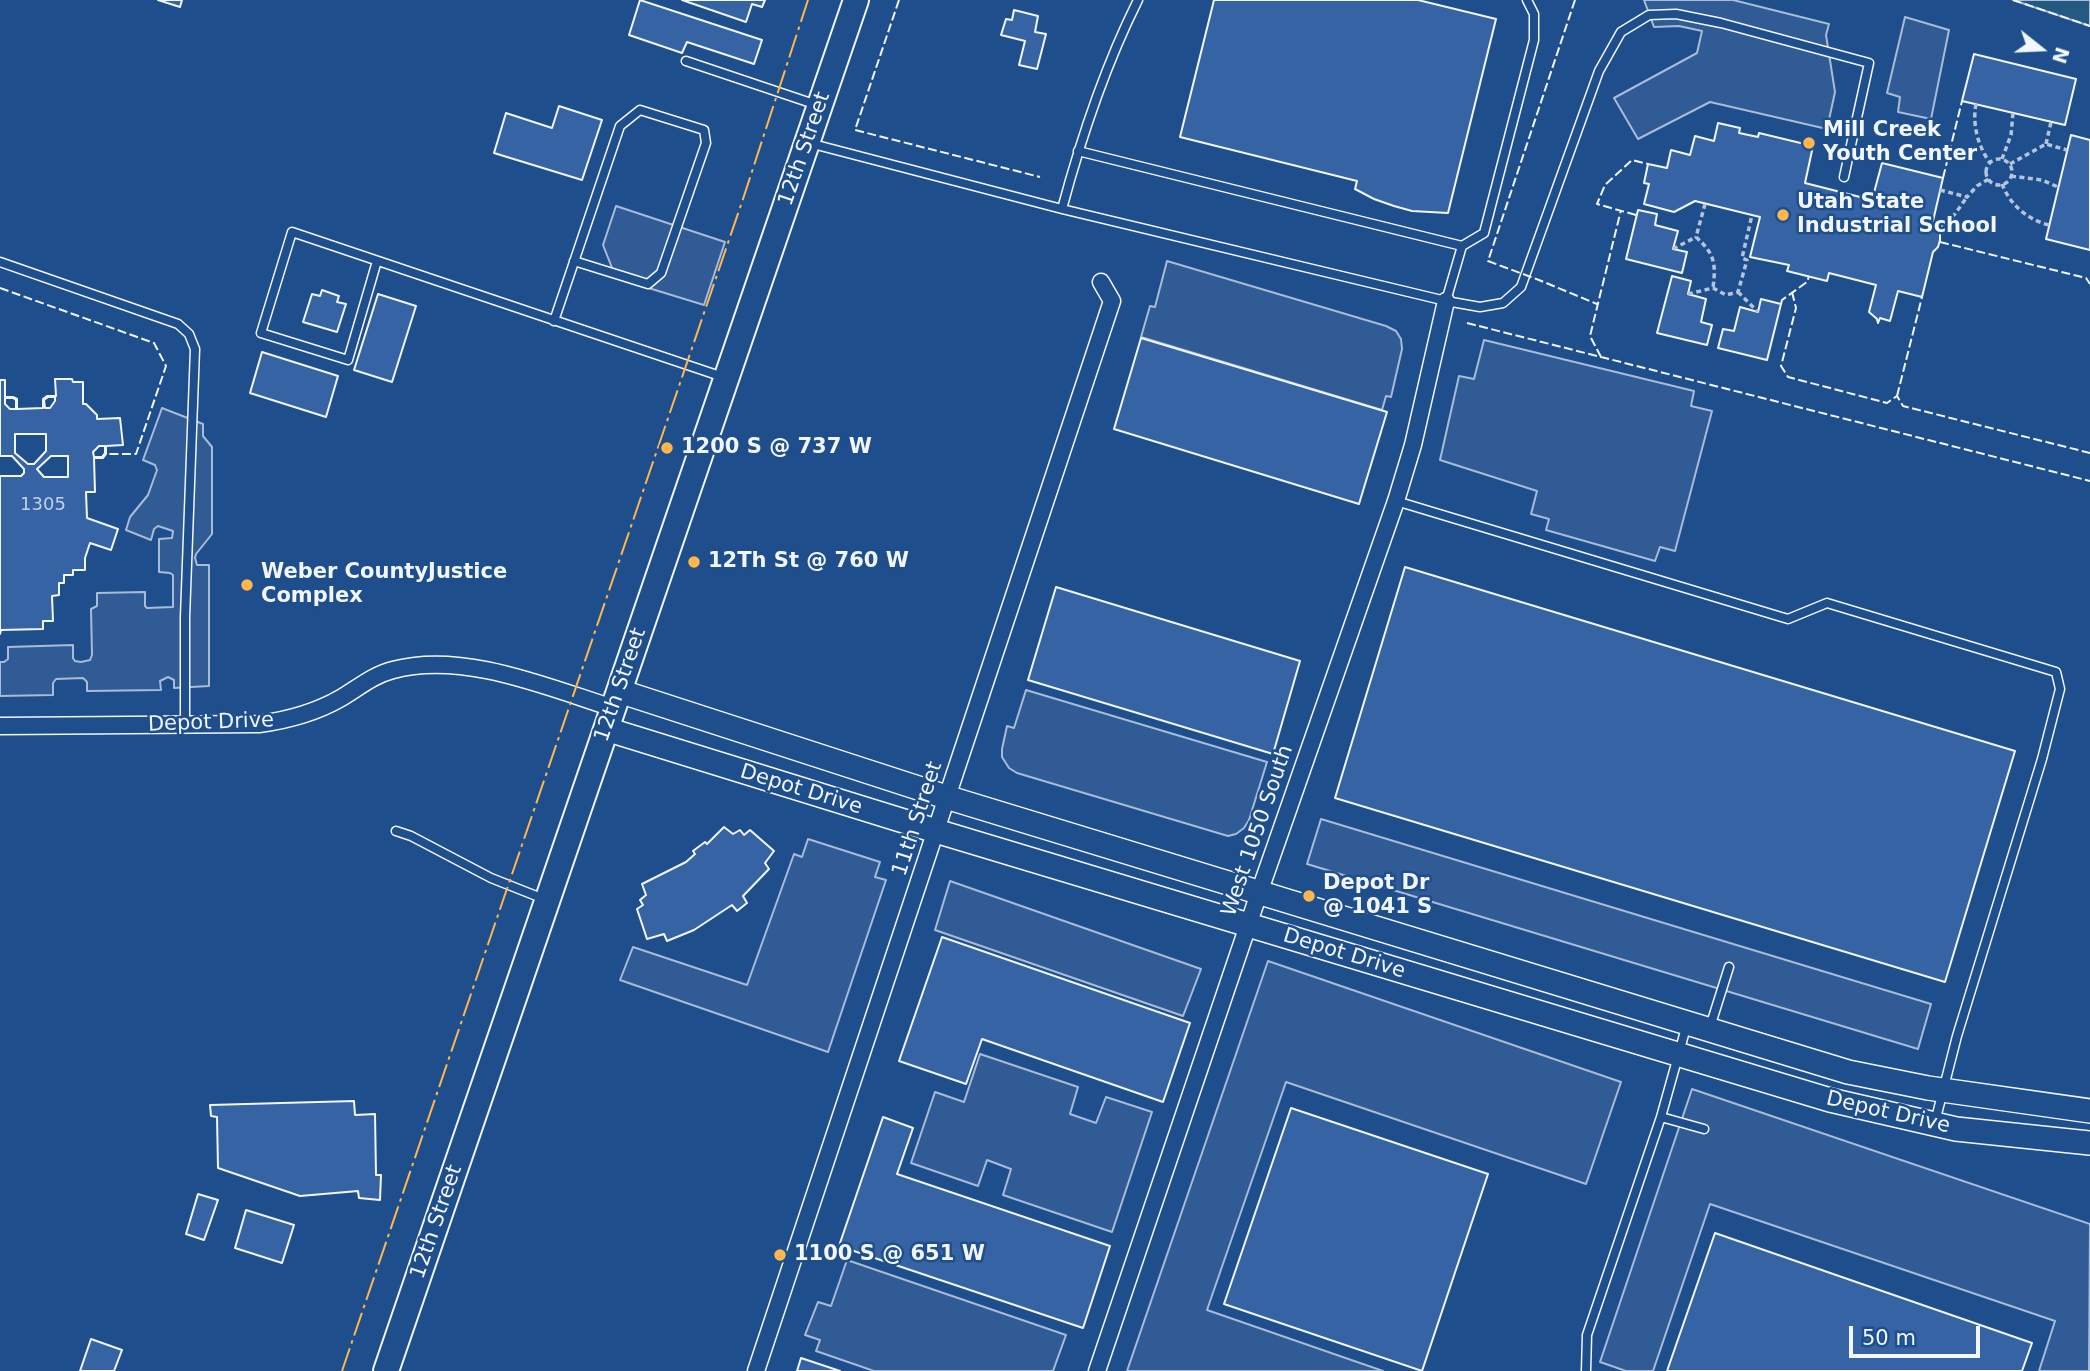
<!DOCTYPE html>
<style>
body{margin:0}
#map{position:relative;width:2090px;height:1371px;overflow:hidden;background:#1f4e8c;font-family:"DejaVu Sans",sans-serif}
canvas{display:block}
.north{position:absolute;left:2006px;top:14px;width:70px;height:70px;-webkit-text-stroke:5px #1f4e8c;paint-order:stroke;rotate:108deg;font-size:19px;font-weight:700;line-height:28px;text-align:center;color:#f2f6ff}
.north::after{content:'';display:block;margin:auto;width:24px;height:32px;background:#f2f6ff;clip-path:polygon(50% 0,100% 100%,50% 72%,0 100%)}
.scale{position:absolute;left:1849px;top:1326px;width:131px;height:32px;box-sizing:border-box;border:4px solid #f2f6ff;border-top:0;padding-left:9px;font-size:21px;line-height:24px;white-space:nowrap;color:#f2f6ff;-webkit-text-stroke:5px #1f4e8c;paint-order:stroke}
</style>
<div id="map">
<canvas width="2090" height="1371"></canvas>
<div class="north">N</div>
<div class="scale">50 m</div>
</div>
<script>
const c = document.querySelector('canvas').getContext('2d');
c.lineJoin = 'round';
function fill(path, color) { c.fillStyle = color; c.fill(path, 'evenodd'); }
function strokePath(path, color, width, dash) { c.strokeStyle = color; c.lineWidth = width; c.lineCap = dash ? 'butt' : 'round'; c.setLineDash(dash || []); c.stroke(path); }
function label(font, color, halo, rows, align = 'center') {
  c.font = font + ' "DejaVu Sans",sans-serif'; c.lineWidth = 5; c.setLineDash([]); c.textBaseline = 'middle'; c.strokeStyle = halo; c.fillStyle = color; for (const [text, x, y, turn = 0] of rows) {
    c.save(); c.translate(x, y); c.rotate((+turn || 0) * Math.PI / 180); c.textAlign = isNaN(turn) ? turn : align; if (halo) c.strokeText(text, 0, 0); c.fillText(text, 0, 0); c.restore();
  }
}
const green = new Path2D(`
 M2013,0H2090V26Z`);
const parking = new Path2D(`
 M1644,0H1733L1829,24L1826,35L1835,92L1827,129L1710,102L1638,139L1614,98L1697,53L1702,31L1679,26L1654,27Z
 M1905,17L1949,30L1931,119L1898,112L1900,97L1887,93Z
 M616,206L725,242L704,305L616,278L603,245Z
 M1167,261L1386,326L1396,331L1401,339L1402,349L1391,397L1386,396L1382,410L1141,337L1150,306L1155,307Z
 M1484,340L1694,391L1691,406L1712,411L1675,551L1660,547L1655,561L1546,530L1549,519L1531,514L1537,491L1440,460L1459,376L1474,379Z
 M162,408L203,424V436L212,447V534L196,554L195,558L197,565H209V686L174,688V680L168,677L160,681L161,690L87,691V682L83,678L56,679L53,683V695L0,696V662H4L8,659V647L73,645V658L75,661L81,662L90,660L92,655L91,609L97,606V593L145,592V606L147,608L173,607V575L170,573L159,572V539L172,538L173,531L158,526L154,529L151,540L126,530L130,517L148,495L157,470L155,465L143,460Z
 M1026,690L1267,762L1249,820L1244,828L1236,834L1228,836L1017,773L1009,768L1002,757V749L1007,726L1014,728Z
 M1321,819L1931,1004L1918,1049L1307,864Z
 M808,839L880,862L875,877L886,880L828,1052L620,980L633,947L747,985L794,854L802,857Z
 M950,881L1201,969L1183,1016L935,930Z
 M1268,961L1621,1082L1586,1184L1286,1082L1207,1310L1383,1371H1127Z
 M980,1054L1078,1087L1070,1114L1096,1123L1106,1097L1152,1112L1112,1232L1003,1195L1011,1169L987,1160L978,1186L911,1163L935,1092L964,1102Z
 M1692,1089L2090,1224L2089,1371H2039L2055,1321L1710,1204L1653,1371H1626L1600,1362Z
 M847,1260L1066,1335L1053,1371H874L816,1351L820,1340L805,1335L818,1302L831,1306Z`);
const building = new Path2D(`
 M158,0H182L180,7Z
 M640,0L762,40L754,64L687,42L682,53L629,35Z
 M682,0H765L762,7L752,4L746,22Z
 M1214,0H1418L1496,19L1448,213L1412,211L1394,206L1374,199L1355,189L1357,181L1180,137Z
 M1014,10L1038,16L1035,32L1046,34L1037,69L1019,65L1025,41L1001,35L1006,19L1012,20Z
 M1974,54L2076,79L2065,125L1962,101Z
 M559,106L602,120L582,180L494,153L506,113L552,128Z
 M1718,123L1740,128L1739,133L1758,137L1759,133L1813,146L1805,183L1872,200L1882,163L1943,178L1933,221L1940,232V240L1938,247L1933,252L1922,297L1898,291L1890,321L1880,318L1878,323L1877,319L1869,312L1876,285L1829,273L1827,281L1787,271L1789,265L1750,257L1760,217L1695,201L1674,212L1644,204L1649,184L1644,183L1648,164L1667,168L1671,150L1690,155L1695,136L1714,141Z
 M2071,135L2090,140V250L2046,239Z
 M1638,210L1657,214L1655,225L1678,231L1673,249L1687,252L1682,273L1626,259Z
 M1672,276L1691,281L1688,294L1706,299L1701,322L1712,325L1707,345L1657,333Z
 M322,290L339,296L337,302L346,304L337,332L303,322L312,294L320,296Z
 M378,294L416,306L392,382L354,370Z
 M1761,299L1781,304L1767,360L1718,348L1723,329L1734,331L1740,307L1758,312Z
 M1141,338L1387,412L1359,504L1114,429Z
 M262,352L338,376L326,417L250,393Z
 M55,379H72L73,382H83V404H86L97,415V419L120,418L123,445L106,446V454L103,458H94L95,492H86L87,518L118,529L111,550L90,543L85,558V570H73V575H64V583H59V595L52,596L53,621H43V629L1,630L0,634V476H21L24,473V469L12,456H0V380H5V397H13L17,399V409L43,408V399L47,396H56ZM48,397H55V401L50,408H45L44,400ZM5,398H13L16,400V409H10L5,404ZM15,434H46V451L34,464H28L15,453ZM99,446H105V453L102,457H94L93,452ZM51,456H68V477H44L37,469Z
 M1405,567L2015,751L1945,982L1335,798Z
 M1056,587L1300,661L1273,754L1028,680Z
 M724,827L733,834L740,830L744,835L750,830L774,851L765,863L769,869L743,896L747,903L737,911L732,905L694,930L667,941L664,934L647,939L637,909L643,905L640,900L646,895L642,884L686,862L695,854L693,851L705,842L707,844Z
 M942,937L1190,1023L1163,1102L982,1039L966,1084L899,1061Z
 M354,1101L355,1115L375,1114L376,1175H381L380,1200L359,1198L358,1191L300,1196L218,1168L217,1117L211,1116L210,1105Z
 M1291,1108L1488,1174L1422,1371L1224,1304Z
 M883,1117L913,1128L897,1174L1110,1246L1083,1328L839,1246Z
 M198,1194L218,1200L204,1240L186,1234Z
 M246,1210L294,1225L282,1263L235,1248Z
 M1715,1233L2032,1343L2022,1371H1667Z
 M91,1339L122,1350L114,1371H80Z
 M801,1358L840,1371H797Z`);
const path = new Path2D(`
 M1976,104C1972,125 1978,146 1990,163
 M2046,144L2051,122
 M2002,159L2011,135L2013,113
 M1986 172a13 13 0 1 1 26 0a13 13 0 1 1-26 0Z
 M2010,164L2046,144L2067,150
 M2011,176L2042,180L2058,187
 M2002,184C2010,205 2028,220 2049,225
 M1940,190L1967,197L1977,186L1989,179
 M1705,204L1696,237C1715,254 1716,264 1713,288
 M1939,228L1955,214L1967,197
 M1673,249L1696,237
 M1738,292L1758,312
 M1688,294L1713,288L1726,295L1738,292L1747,260L1742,258L1752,215`);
const service = new Path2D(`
 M686,61L817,105
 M809,143L1062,209L1446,301L1480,307L1503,303L1521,287L1599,71L1621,32L1649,15L1676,14L1721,23L1869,63L1844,177
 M1078,151L1462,246L1446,301
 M1062,209C1081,138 1105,66 1138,0
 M1462,246L1484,233L1534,40V14L1527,0
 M377,261L348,360L261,333L292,232L723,377
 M0,262L178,324L189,334L195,349L185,617V725
 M554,321L620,126L640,110L704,130L706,143L661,273L648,284L574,261
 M1396,501L1788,619L1827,603L2056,672L2060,689L2042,759L1957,1036L1935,1122
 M396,831L411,836L491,878L544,899
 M1687,1024L1661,1117L1704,1129
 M1710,1027L1729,967
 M1586,1371L1587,1335L1661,1117`);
const minor = new Path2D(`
 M0,726L259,724C289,720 315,713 341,698C358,688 373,675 393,670C462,651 547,687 613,708
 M756,1371L1112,301L1101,282
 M1097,1371L1259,893L1396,501L1413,445L1446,301`);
const secondary = new Path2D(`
 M619,691L946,797L1848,1072L1928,1088L2090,1111
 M606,729L936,831L1830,1100L1956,1129L2090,1143`);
const primary = new Path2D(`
 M386,1371L856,0`);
const fence = new Path2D(`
 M899,0L855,130L1040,177
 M1575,0L1488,261L1539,280L1597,304
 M2013,0L2090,26
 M1943,178L1962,101
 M1636,215L1597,204L1605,185L1632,160L1648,164
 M1940,242L2086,278L2090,284
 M0,288L154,343L166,366L136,454H106
 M1792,292L1796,308L1781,366L1788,377L1887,403L1897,396L1903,406L2090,453
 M1781,304L1782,300L1807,282L1809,276
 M1467,323L2090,481
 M1601,357L1590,336L1621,210
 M1897,396L1922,297`);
const power = new Path2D(`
 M342,1371L743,199L808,0`);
const markers = [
 [1809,143,7,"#ffb74d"],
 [1783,215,7,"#ffb74d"],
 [667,448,7,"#ffb74d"],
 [694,562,7,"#ffb74d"],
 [247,585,7,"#ffb74d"],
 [1309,896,7,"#ffb74d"],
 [780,1255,7,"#ffb74d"]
];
const numberNames = [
 ["1305",43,505]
];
const poiNames = [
 ["Mill Creek",1823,131],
 ["Youth Center",1823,155],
 ["Utah State",1797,203],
 ["Industrial School",1797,227],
 ["1200 S @ 737 W",681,448],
 ["12Th St @ 760 W",708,562],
 ["Weber CountyJustice",261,573],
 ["Complex",261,597],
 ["Depot Dr",1323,884],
 ["@ 1041 S",1323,908],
 ["1100 S @ 651 W",794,1255]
];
const streetNames = [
 ["12th Street",805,149,-71],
 ["12th Street",621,685,-71],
 ["Depot Drive",211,723,-2],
 ["Depot Drive",801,790,17],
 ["11th Street",918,819,-72],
 ["West 1050 South",1258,831,-71],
 ["Depot Drive",1344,954,17],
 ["Depot Drive",1888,1113,13],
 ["12th Street",437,1222,-71]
];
fill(green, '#245a82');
strokePath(green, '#a8bbd7', 2);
fill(parking, '#305b95');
strokePath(parking, '#a8bbd7', 2);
fill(building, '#3563a3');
strokePath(building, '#f2f6ff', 2);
strokePath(service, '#f2f6ff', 11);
strokePath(minor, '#f2f6ff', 19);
strokePath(secondary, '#f2f6ff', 26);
strokePath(primary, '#f2f6ff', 28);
strokePath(path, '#b3c4dc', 3.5, [5, 3.5]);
strokePath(service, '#1f4e8c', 8);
strokePath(minor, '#1f4e8c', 16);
strokePath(secondary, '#1f4e8c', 23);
strokePath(primary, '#1f4e8c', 24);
strokePath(fence, '#f2f6ff', 2, [9, 3.5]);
strokePath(power, '#ffb74d', 2, [24, 5, 3.5, 5]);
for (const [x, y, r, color] of markers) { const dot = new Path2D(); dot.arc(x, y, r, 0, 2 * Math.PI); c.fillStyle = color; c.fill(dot); strokePath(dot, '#1f4e8c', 2.5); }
label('18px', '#c3d1e8', null, numberNames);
label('bold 21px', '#f2f6ff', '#1f4e8c', poiNames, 'left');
label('21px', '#f2f6ff', '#1f4e8c', streetNames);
</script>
